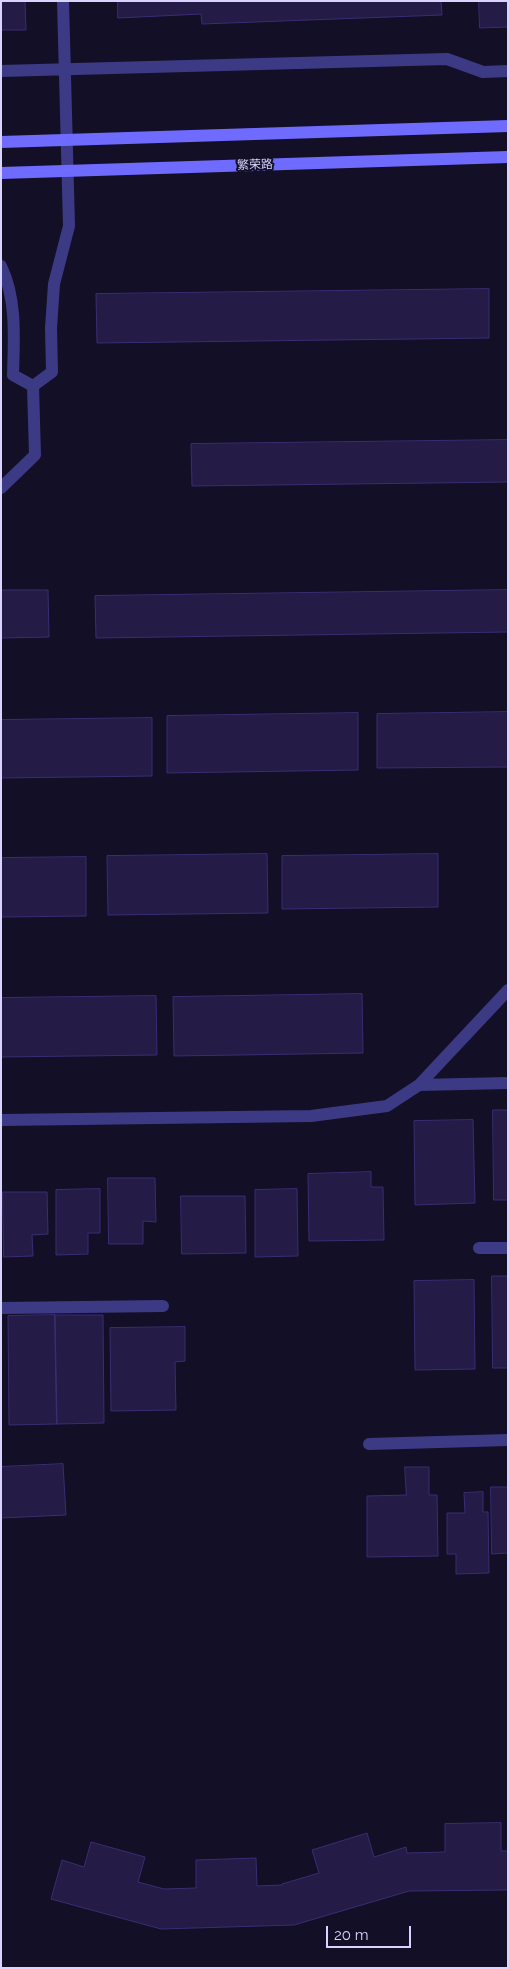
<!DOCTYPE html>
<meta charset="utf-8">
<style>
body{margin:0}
#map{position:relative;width:509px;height:1969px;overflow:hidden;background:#130f26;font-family:Raleway,sans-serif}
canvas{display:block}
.frame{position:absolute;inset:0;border:2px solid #d9d4ff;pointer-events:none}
.scale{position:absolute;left:326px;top:1926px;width:85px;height:22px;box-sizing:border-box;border:2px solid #d9d4ff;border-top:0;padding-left:6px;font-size:15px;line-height:18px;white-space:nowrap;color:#d9d4ff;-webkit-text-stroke:4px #130f26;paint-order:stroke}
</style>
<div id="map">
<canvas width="509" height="1969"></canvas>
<div class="frame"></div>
<div class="scale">20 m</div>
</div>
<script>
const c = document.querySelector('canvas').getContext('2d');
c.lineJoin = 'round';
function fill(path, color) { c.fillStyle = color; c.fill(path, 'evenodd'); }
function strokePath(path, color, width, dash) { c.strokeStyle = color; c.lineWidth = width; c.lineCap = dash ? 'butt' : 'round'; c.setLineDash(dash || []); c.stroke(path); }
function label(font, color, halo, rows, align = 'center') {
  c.font = font + ' Raleway,"Noto Sans SC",sans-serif'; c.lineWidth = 4; c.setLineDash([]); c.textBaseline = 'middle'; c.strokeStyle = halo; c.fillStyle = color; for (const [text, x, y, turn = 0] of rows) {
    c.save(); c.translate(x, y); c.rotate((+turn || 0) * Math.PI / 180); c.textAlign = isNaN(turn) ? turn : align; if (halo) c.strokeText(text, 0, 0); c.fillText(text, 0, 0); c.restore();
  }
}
const building = new Path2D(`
 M1,1H25L26,30H1Z
 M118,1H441L442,15L202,24L201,14L118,18Z
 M479,1H508V27L480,28Z
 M489,289V338L97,343L96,294Z
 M508,440V482L192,486L191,444Z
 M1,590H48L49,637L1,638Z
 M508,590V632L96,638L95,596Z
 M508,712V767L377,768V714Z
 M358,713V770L167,773V716Z
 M152,718V776L1,778V720Z
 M267,854L268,913L108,915L107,856Z
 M438,854V907L282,909V856Z
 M86,857V916L1,917V858Z
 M362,994L363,1053L174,1056L173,997Z
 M156,996L157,1055L1,1057V998Z
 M493,1110H508V1200H494Z
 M473,1120L475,1203L415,1205L414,1121Z
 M371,1172V1187H383L384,1240L309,1241L308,1174Z
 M108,1178H155L156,1222L143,1221V1244H109Z
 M100,1189V1233H88V1254L56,1255V1190Z
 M297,1189L298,1256L255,1257V1190Z
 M3,1192H47L48,1234L32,1235L33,1256L4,1257Z
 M181,1196H245L246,1253L182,1254Z
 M492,1276H508V1368H493Z
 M474,1280L475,1369L415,1370L414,1281Z
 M55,1315H103L104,1423L57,1424Z
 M55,1315L57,1424L9,1425L8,1316Z
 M185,1327V1361L175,1362L176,1410L111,1411L110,1328Z
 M63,1464L66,1515L1,1518V1467Z
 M405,1467H429V1495H437L438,1556L367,1557V1496L406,1495Z
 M491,1487H508V1553L492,1554Z
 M483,1492V1512H488L489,1573L456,1574V1554H447V1513H465L464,1493Z
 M501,1823V1851H508V1890L409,1891L294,1925L161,1929L51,1899L62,1860L84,1867L91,1842L145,1857L138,1882L164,1889L196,1888V1860L256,1858L257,1886L282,1885V1884L319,1873L312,1850L367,1833L374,1857L406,1847L407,1853L445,1852V1824Z`);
const service = new Path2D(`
 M1,71L447,59L483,72L508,71
 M1,266C17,299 14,339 13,375L33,386L52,372L51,328L54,284L69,226L63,1
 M1,488L35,455L33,386
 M419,1085L508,1083
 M1,1120L311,1116L387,1106L419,1085L508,990
 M479,1248H508
 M1,1308L163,1306
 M369,1444L508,1440`);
const secondary = new Path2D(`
 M1,142L508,126
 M1,173L508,157`);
const streetNames = [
 ["繁荣路",255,165,-2]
];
fill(building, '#241b47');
strokePath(building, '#3b2d73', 1);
strokePath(service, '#3d3a85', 12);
strokePath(secondary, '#6f6bff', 12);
label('12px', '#d9d4ff', '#130f26', streetNames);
</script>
